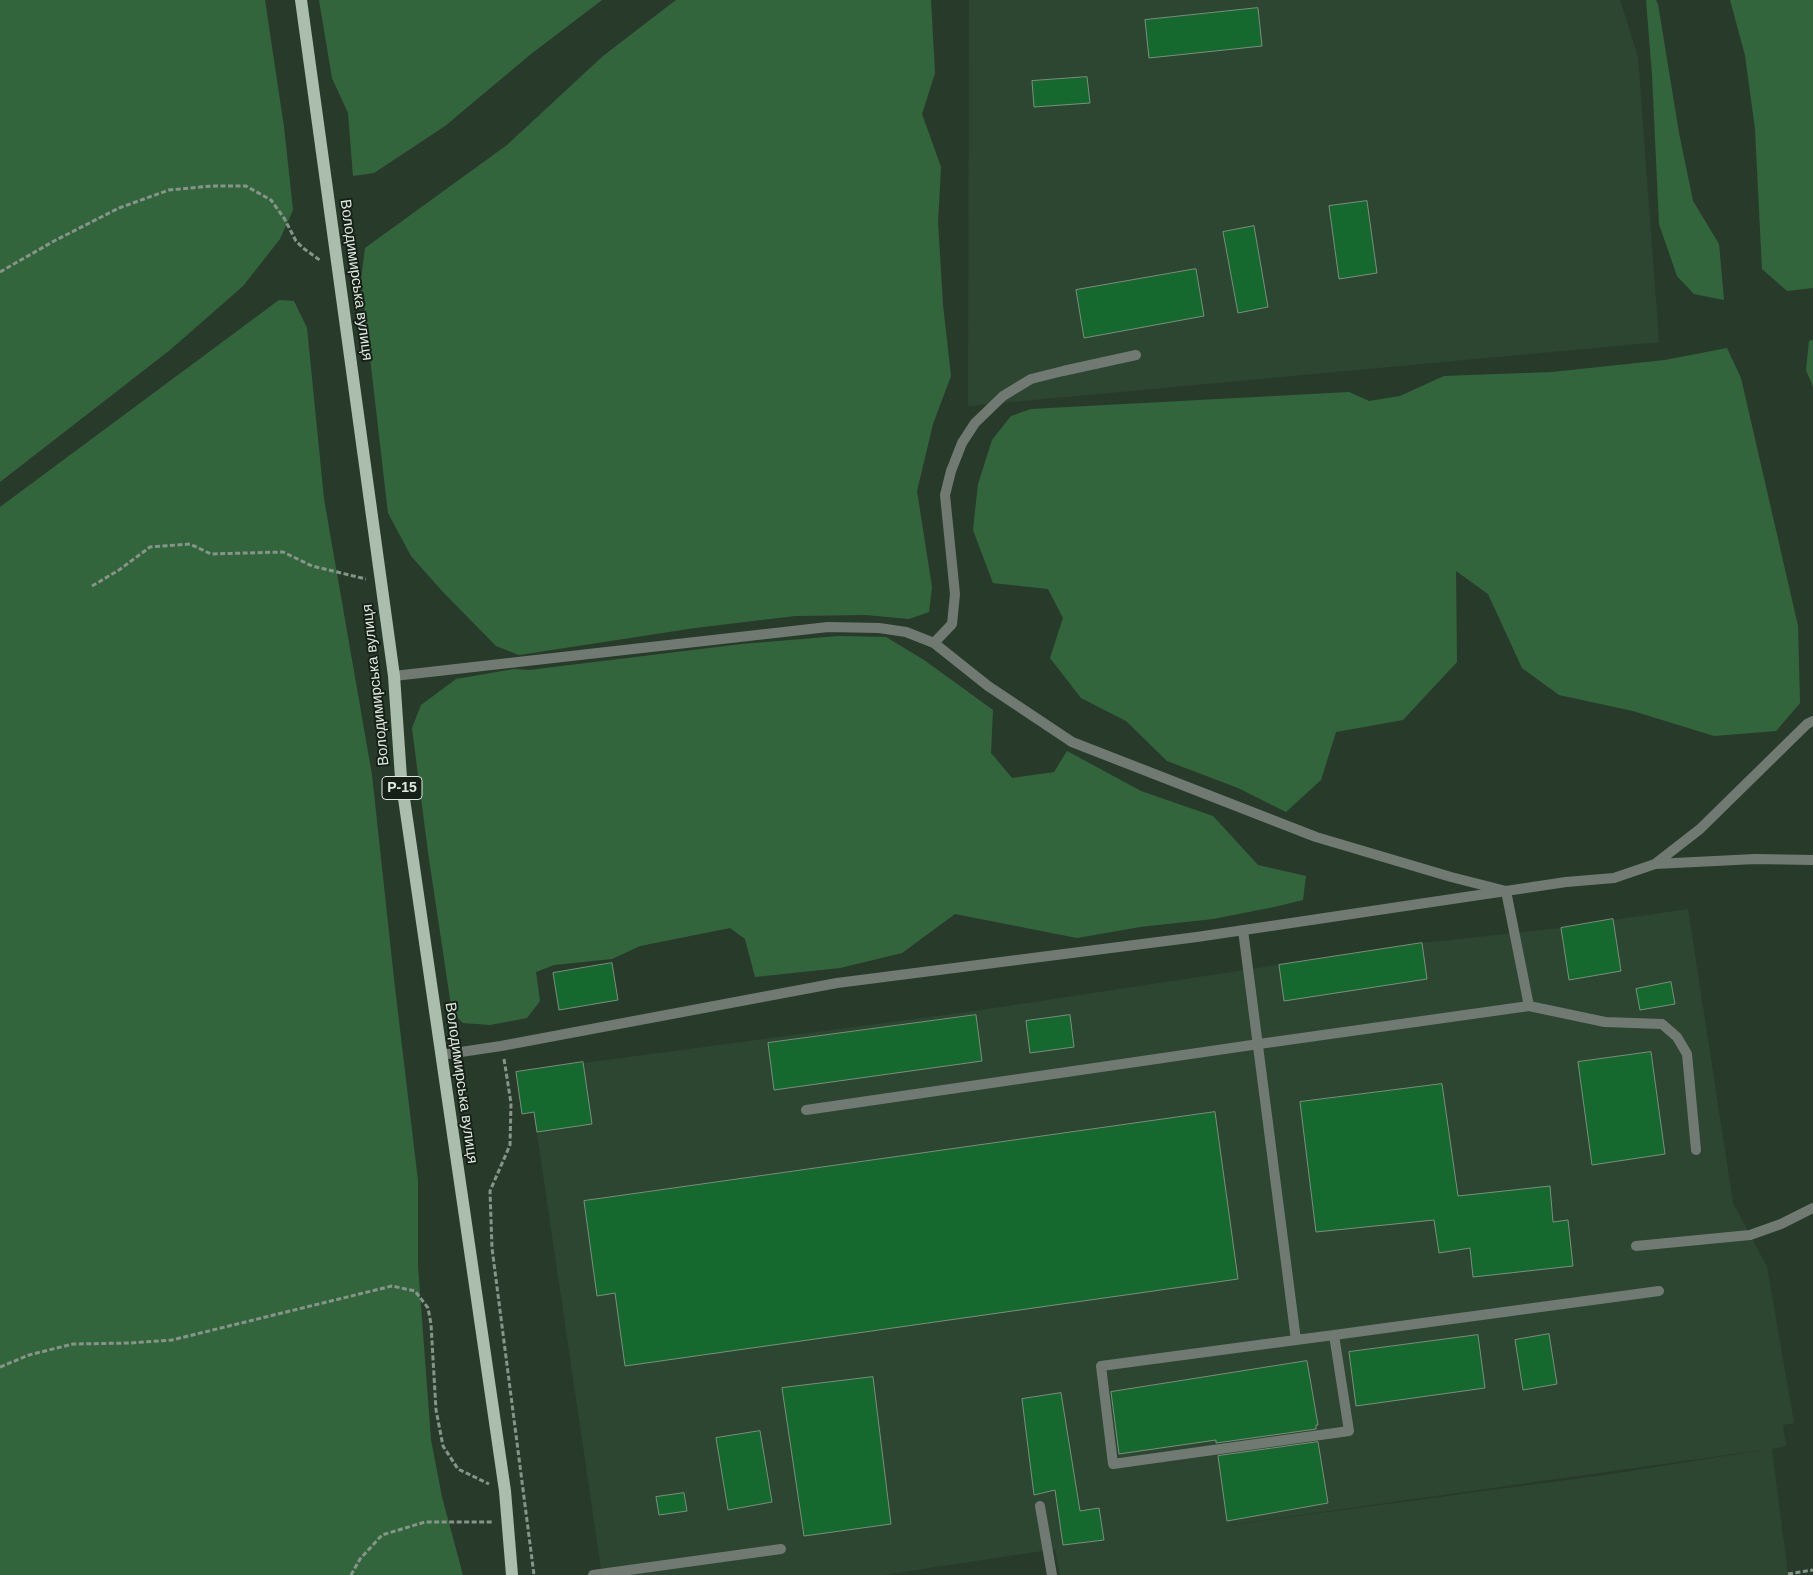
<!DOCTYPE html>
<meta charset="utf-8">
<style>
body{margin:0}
canvas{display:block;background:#283b2b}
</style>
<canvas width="1813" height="1575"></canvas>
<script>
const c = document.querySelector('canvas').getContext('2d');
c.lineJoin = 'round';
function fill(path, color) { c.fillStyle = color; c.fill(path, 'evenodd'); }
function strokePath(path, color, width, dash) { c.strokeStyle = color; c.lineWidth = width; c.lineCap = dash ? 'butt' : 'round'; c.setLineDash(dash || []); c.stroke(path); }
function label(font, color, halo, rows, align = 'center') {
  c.font = font + ' Arial,sans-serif'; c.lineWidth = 4; c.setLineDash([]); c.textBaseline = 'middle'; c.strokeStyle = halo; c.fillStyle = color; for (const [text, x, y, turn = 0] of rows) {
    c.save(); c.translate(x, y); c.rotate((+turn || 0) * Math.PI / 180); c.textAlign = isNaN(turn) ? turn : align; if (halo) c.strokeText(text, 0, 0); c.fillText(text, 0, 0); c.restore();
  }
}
const built = new Path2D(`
 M969,0H1620L1638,57L1659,342L968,406Z
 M1688,909L1733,1203L1767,1267L1794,1423L1783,1425L1786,1446L1772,1449L1788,1575H1060L1055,1549L883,1575H602L534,1113L522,1114L516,1072L975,1011L1422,943L1561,928ZM1769,1449L1612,1474L1201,1529Z`);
const green = new Path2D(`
 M0,0H265L284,127L293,210L280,239L243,286L170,350L0,482Z
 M319,0H602L531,54L445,126L374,173L353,176L348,113L332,78Z
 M676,0H931L935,73L922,114L941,167L938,222L943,305L951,376L933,424L917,491L932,587L929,612L909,619L866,615L795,616L695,628L519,655L496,646L442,591L411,556L388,513L361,280L365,248L507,145L603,56Z
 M1646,0H1656L1658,4L1679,133L1693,201L1719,244L1724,300L1694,294L1677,276L1659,224L1652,74Z
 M1730,0H1813V288L1787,291L1762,269L1755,129L1745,55Z
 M279,300L294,301L307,328L324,499L372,775L394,979L418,1181V1266L431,1440L442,1497L463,1575H0V507Z
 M1813,340V387L1806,370L1809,341Z
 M1727,348L1741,378L1798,626L1800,703L1776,731L1714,736L1633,711L1559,695L1522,668L1488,594L1456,571L1457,662L1403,720L1336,732L1321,780L1286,812L1238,788L1167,761L1126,721L1081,698L1050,658L1063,618L1048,589L993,583L973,530L978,484L992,440L1011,416L1031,409L1349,392L1369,401L1400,396L1444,376L1552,372L1665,360Z
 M839,636L886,637L924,660L993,710L991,753L1012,778L1054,772L1067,751L1141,791L1213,816L1258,865L1306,876L1303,900L1274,907L1213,919L1140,927L1077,938L955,914L902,953L840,968L755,977L745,939L730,928L640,946L612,959L554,965L536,972L540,1001L527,1018L490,1025L463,1023L452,1012L428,852L412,728L421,705L456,679L514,669L529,670L742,644Z`);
const building = new Path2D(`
 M1258,8L1262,46L1149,58L1145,20Z
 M1087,77L1090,103L1034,107L1032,81Z
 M1367,201L1377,273L1339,279L1329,206Z
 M1254,226L1268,307L1238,313L1223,232Z
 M1196,269L1204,316L1084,338L1076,290Z
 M1613,919L1621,971L1569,980L1561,928Z
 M1422,943L1427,979L1284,1001L1279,965Z
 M612,963L618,1000L559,1010L553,973Z
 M1671,982L1675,1004L1640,1010L1636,989Z
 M976,1015L982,1061L774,1090L768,1043Z
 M1070,1015L1074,1047L1030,1053L1026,1021Z
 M1651,1052L1665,1154L1592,1165L1578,1062Z
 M583,1062L592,1124L537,1132L534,1112L522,1114L516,1072Z
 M1442,1084L1458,1196L1550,1186L1553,1222L1568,1220L1573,1266L1473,1277L1470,1248L1439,1253L1434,1220L1316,1232L1300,1102Z
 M1215,1112L1238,1279L625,1366L615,1293L597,1296L584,1201Z
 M1549,1334L1557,1384L1523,1390L1515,1340Z
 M1478,1335L1485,1388L1356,1406L1349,1352Z
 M1307,1361L1318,1425H1316V1429L1216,1443V1440L1119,1454L1111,1392Z
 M873,1377L891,1524L804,1536L782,1388Z
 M1061,1393L1080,1511L1099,1508L1104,1540L1063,1545L1055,1490L1034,1495L1022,1399Z
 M760,1431L772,1502L728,1510L716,1438Z
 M1318,1442L1328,1503L1227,1521L1218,1456Z
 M684,1493L687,1511L659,1515L656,1497Z`);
const path = new Path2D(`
 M0,272L54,241L119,208L169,190L212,186H246L271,200L284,218L296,241L303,248L321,261
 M92,586L119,570L150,547L190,544L211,554L283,552L312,566L366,579
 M504,1059L511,1103L510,1145L490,1191L492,1248L534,1575
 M0,1367L29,1355L73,1344L130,1343L172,1340L392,1286L415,1291L428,1308L431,1324L436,1410L443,1446L458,1469L489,1484
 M1788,1574L1813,1570
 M351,1575L360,1559L382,1535L425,1522H494`);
const lane = new Path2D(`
 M1243,930L1296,1340L1101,1366L1113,1464L1349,1431L1334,1335L1659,1291
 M441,1055L501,1046L837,983L1197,937L1506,891L1529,1006
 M806,1110L1259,1044L1529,1006L1605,1022L1662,1024L1677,1037L1687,1054L1696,1150
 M1296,1340L1334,1335
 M1040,1506L1052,1575
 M593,1575L781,1549`);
const street = new Path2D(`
 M934,643L952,624L955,594L945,495L951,471L962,443L975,423L1003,396L1031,379L1063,371L1136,355
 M394,676L828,627L879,628L906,632L934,643L988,686L1072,742L1316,837L1451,877L1506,891L1566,882L1614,878L1655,864L1755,859L1813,860
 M1655,864L1700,829L1807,724L1813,721
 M1636,1246L1750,1235L1781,1224L1813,1208`);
const primary = new Path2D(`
 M301,0L394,676L401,778L505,1491L512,1575`);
const shields = [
 [402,788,40]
];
const shieldNames = [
 ["Р-15",402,788]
];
const streetNames = [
 ["Володимирська вулиця",356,280,82],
 ["Володимирська вулиця",376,685,-96],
 ["Володимирська вулиця",461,1083,82]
];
fill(built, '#2d4631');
fill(green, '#33653d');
fill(building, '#15692f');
strokePath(building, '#798f7c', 1);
strokePath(path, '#869588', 3, [5, 2.5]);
strokePath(lane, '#717a72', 10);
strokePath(street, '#717a72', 10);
strokePath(primary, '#abbead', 12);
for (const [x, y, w] of shields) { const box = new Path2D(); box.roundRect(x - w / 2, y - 11.5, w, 23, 4); c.fillStyle = '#172018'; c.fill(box); strokePath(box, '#dde9df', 1); }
label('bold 14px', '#dde9df', null, shieldNames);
label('15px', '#dde9df', '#172018', streetNames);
</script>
